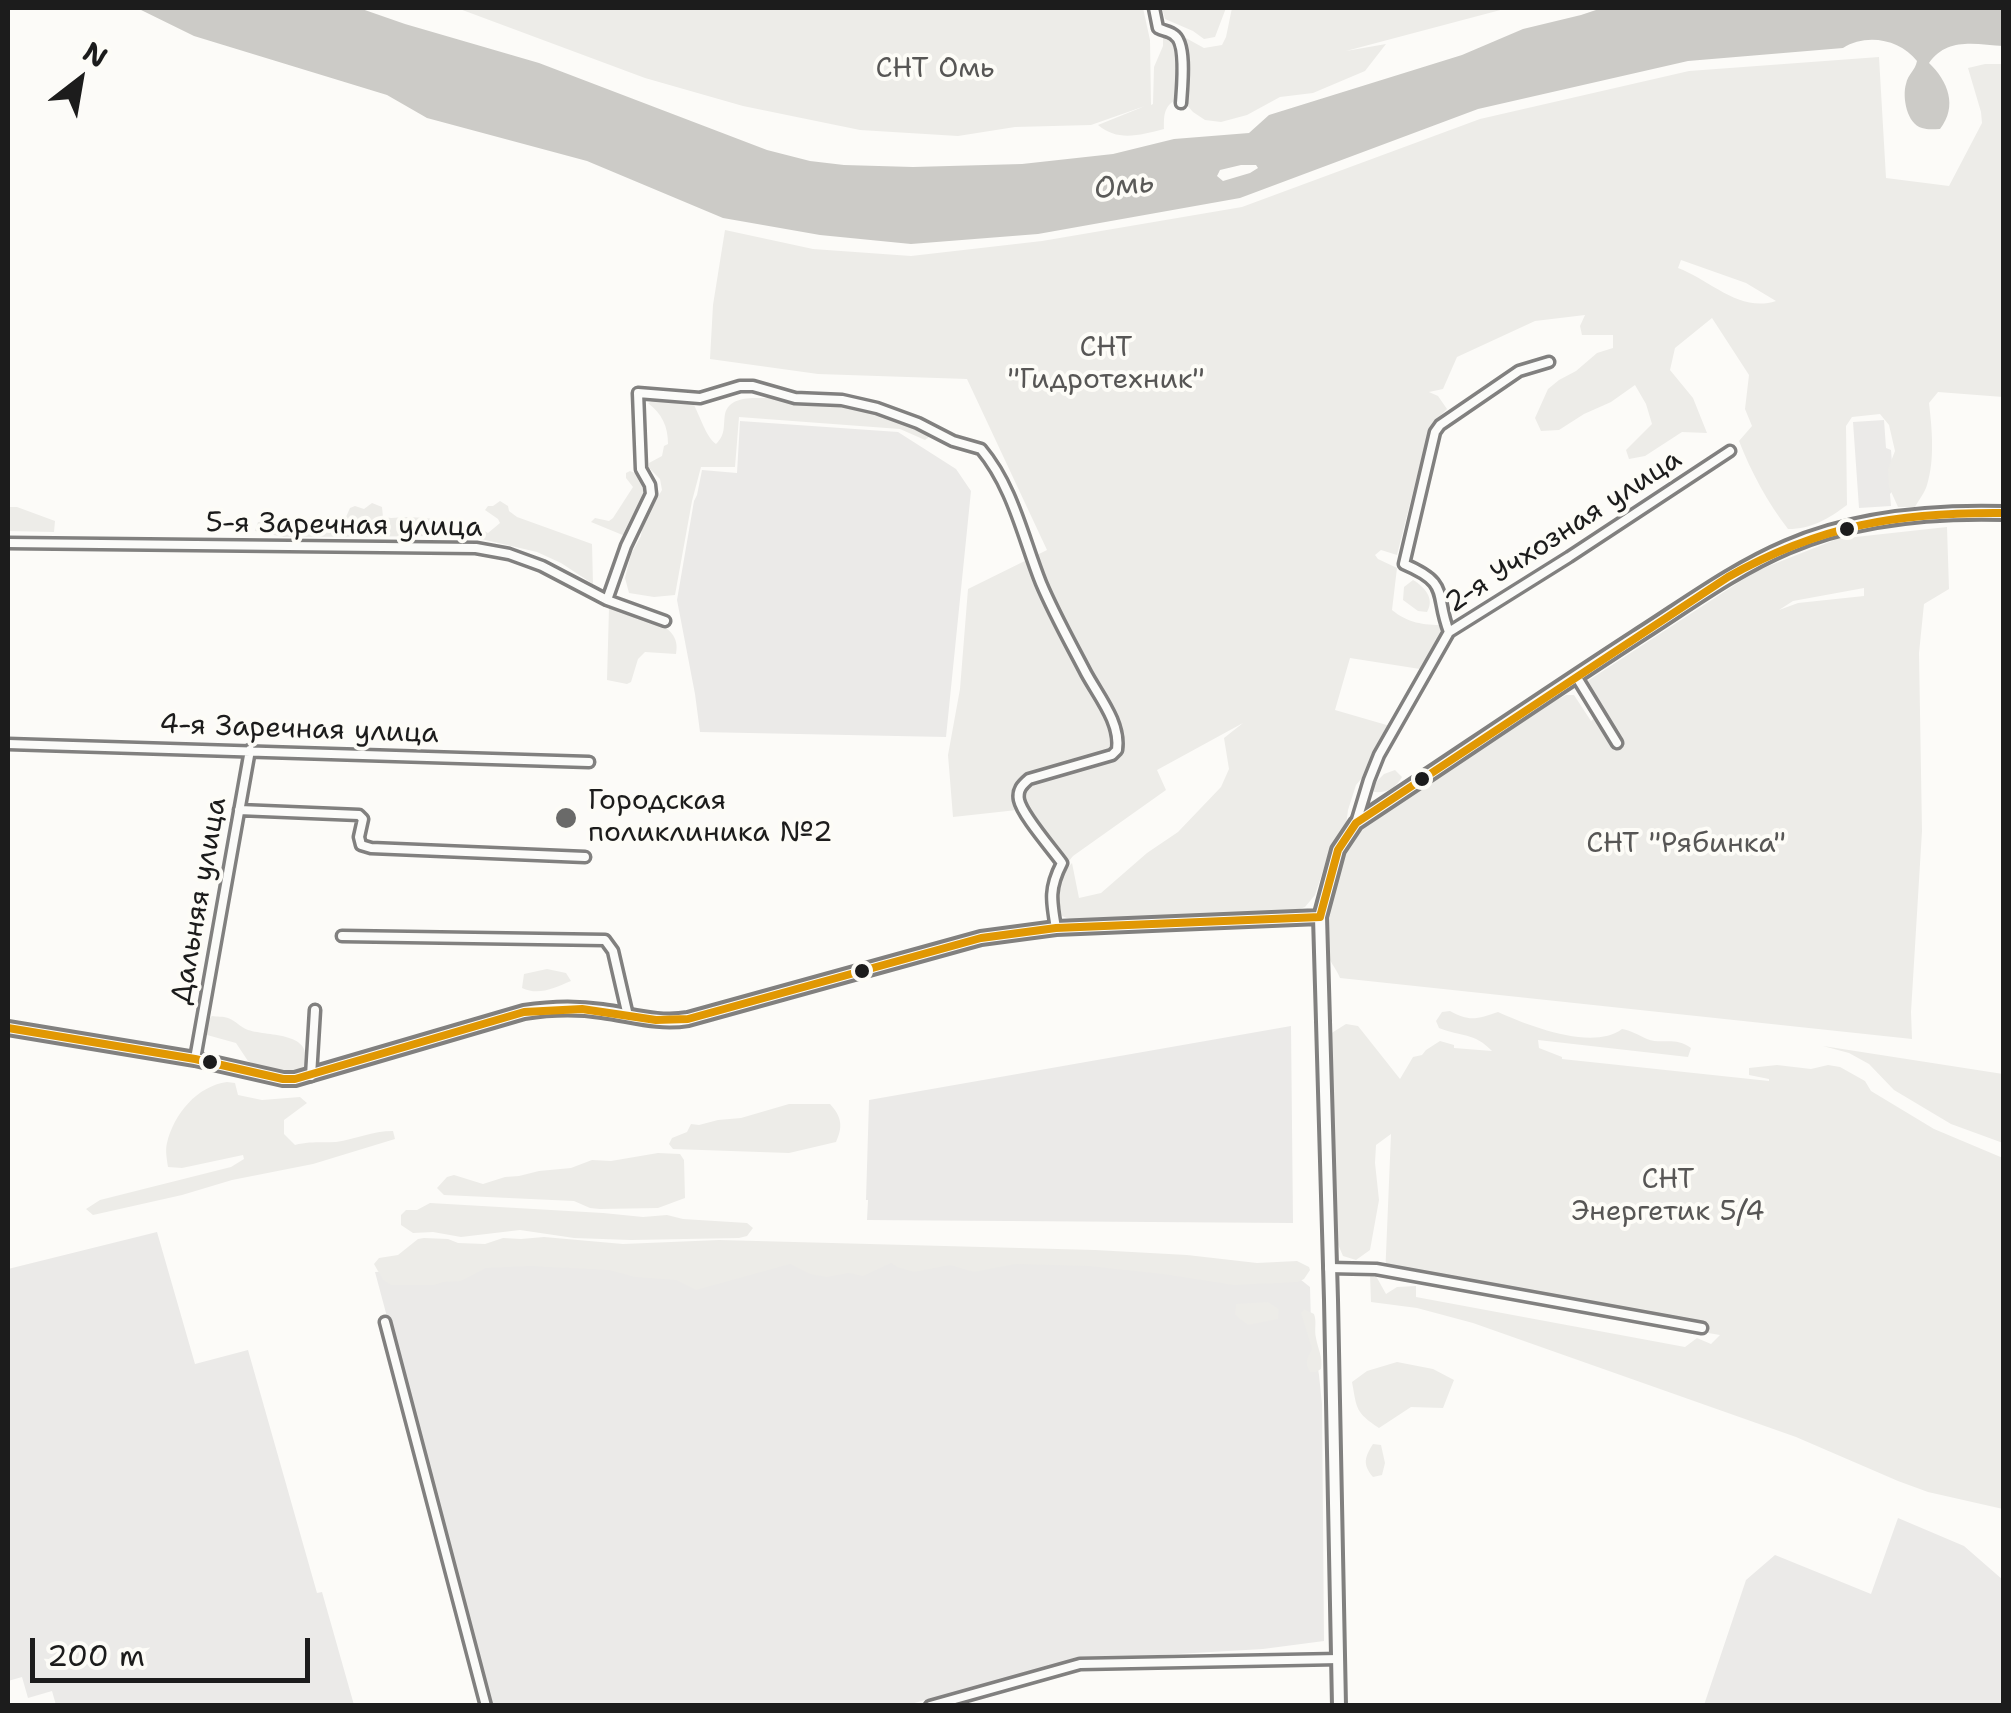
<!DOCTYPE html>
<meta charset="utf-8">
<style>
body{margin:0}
#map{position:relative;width:2011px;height:1713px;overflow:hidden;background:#fcfbf8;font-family:"Shantell Sans",sans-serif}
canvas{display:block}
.frame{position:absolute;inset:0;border:10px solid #1c1c1c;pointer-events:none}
.north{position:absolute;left:30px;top:30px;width:100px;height:100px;-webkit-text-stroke:8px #fdfcf7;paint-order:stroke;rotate:31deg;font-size:28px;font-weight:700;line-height:40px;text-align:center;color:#1c1c1c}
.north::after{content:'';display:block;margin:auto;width:35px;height:45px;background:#1c1c1c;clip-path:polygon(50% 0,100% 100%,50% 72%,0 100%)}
.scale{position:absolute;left:30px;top:1638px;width:280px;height:45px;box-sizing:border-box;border:5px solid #1c1c1c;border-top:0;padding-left:12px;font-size:30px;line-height:35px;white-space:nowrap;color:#1c1c1c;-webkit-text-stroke:8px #fdfcf7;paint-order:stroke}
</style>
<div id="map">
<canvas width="2011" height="1713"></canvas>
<div class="frame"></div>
<div class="north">N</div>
<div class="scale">200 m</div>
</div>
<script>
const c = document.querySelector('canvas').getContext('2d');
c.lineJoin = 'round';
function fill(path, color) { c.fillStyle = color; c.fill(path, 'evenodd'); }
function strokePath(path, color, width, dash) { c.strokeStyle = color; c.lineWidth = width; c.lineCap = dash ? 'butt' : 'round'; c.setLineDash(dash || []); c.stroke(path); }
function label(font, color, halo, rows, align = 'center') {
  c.font = font + ' "Shantell Sans",sans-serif'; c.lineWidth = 8; c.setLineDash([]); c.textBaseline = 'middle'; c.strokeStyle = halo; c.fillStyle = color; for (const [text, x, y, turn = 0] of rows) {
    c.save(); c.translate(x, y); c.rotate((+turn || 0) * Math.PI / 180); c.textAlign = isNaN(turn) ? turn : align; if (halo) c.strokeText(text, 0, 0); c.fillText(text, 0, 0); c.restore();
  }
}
const built = new Path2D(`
 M1884,420L1886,448L1891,450L1894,489L1890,494L1891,506L1859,508L1853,422Z
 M740,421L898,432L956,469L971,491L946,737L700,732L695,694L677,600L694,501L697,495L702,470L737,473Z
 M1291,1026L1293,1223L867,1220L868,1200H866L869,1100Z
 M157,1232L195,1364L248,1350L317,1593L322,1592L354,1705H56L52,1691L28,1698L22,1677L8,1681V1269Z
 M694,1256L1286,1268L1310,1287L1311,1324L1319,1375L1322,1404L1324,1641L1263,1649L1073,1660L907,1705H491L375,1272Z
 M1898,1518L1964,1546L2003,1580V1705H1704L1746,1580L1775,1555L1871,1594Z`);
const green = new Path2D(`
 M457,8H1143L1150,40L1151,105L1153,104L1154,67L1163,46V35L1184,37L1204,48L1222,45L1226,37L1232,8H1508L1346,51L1386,44L1365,71L1313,93L1280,97L1247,115L1221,122L1205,120L1193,112L1185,103L1176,100C1163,106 1164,118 1164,129C1140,135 1118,142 1098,125L1145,106L1091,125L1015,127L958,136L860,130L743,106L645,78Z
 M1162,8H1226L1215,37L1204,39L1193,31L1165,19Z
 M1879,57L1886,178L1949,186L1982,123L1981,112L1968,68L1985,64H2003V397L1938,392L1929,403C1932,428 1935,460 1927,485C1925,492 1919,500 1915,507H1898L1889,487L1888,469L1895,451L1889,425L1880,414L1852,417L1846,426L1847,505C1828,519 1812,529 1788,529C1768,503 1751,472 1739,441L1752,426L1745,409L1749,375L1712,318L1675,348L1670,370L1693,398L1707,433L1682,432L1645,456L1629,459L1626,450L1652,424L1646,404L1635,385L1611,402L1584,414L1559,430L1541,431L1535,418L1548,389L1559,380L1576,371L1597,353L1613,348V335H1582L1580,326L1585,315L1535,321L1457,357L1443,389L1429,392L1438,396L1447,409L1436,420L1428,433L1397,555L1381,550L1375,555L1378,559L1397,568L1392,610C1408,623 1423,625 1443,625L1444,632L1438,638L1420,669L1350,658L1335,710L1390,726L1368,771L1356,785L1348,810L1346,826L1330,849L1315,895L1305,907L1294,911L1072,920L1062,916C1057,892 1054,882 1072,863L1079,898L1101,893L1147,853L1178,832L1221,787L1229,769L1224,738L1243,723L1157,770L1166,790L1073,856L1061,871L1017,810L953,817L948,755L960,689L968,589L1047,550L967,379L818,374L710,359L713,305L725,230L813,249L911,256L1042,241L1242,207L1480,119L1689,71ZM1681,260L1746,283L1776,301C1740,313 1710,280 1678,268Z
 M776,398L804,405L853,406L889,415L928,432L929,437L925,440L900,429L739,417L735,467H701L692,501L675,595L654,597L629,593L625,578L631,554L641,536L643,521L662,490L660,479L649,468V463L662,456L664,446L668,444C668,426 662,414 648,403C660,397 680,399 693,403C700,416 706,437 716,444C726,434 723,427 725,414C730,393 760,399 776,398Z
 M630,471C663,483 636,516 625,536L591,522L595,518L609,521L613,518L633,487L626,478V473Z
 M500,501L508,506L509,511L517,517L592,544L593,584L561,563L537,552L468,536L283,537L255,531L258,522L346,517L350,508L355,506L364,509L372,503L382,507L383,517C392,519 398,517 407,517C432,518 467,521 488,533L500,523L498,519L485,510L488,506H493Z
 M8,507H17L55,521L54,532L8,531Z
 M1947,527L1949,589L1924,604L1919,653L1922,831L1911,1012L1912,1039L1340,978C1336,968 1328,960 1326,949C1320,908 1333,869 1354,835L1532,713L1566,695H1574L1591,721L1605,710L1586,682L1756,571L1837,539ZM1864,588V596L1798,603L1779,610L1793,601Z
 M1413,580C1425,587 1435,599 1427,612L1418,611L1403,600L1404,587Z
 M609,608C632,614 684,621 676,654L645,652L638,659L631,682L627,684L607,680Z
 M1395,770L1402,777C1396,788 1387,793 1374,792L1373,785L1384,774Z
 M547,969L566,973L571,981C554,988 539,996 522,988L524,974Z
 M1450,1011C1469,1022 1478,1019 1498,1012C1529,1026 1593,1051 1622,1029C1632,1031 1638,1035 1647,1039C1662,1045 1675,1036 1691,1048L1688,1057L1538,1040L1539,1048L1562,1057V1059L1769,1081V1079L1749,1075V1068L1777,1065L1811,1069L1828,1065L1840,1067L1865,1081L1871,1091L1934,1129L2003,1158V1509L1928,1492L1898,1481L1796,1437L1473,1323L1417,1308L1371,1302L1370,1274L1376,1276L1386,1294L1397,1287L1416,1286V1297L1685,1347L1697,1338L1711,1344L1720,1335L1385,1278L1391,1134L1376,1145L1375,1163L1379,1200L1370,1250L1356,1260L1343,1256L1337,1242L1336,1223L1330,1034L1346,1024L1358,1026L1400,1079L1413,1057L1422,1055L1426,1050L1440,1041L1454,1045V1048L1492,1051C1474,1032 1461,1037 1439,1028L1436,1021L1442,1012Z
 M212,1016C217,1017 223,1016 228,1018C236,1021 240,1027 248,1030C270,1037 315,1031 304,1067L290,1073L270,1071L248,1061L236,1043L207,1035L204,1029L206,1021Z
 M1823,1046L2003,1074V1143L1951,1124L1894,1090L1869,1064L1849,1053Z
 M227,1082L235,1083L238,1095L262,1100L300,1097L307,1103L284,1120V1134L295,1145C310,1141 322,1143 336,1142C356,1139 372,1131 393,1131L395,1139L313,1164L232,1180L182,1195L93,1215L86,1209L100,1200L231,1167L244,1159L243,1155L182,1168L168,1167C167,1160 165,1150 167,1143C174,1114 197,1086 227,1082Z
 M789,1104H830C842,1117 843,1127 836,1142L789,1153L673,1149L669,1144L672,1138L687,1132L691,1124L699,1125L718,1120L741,1118Z
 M658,1153L680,1154L684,1160L685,1198L658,1208L600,1209L590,1208L574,1201L444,1195L437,1188L447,1177L454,1175L483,1184L505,1177L519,1176L539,1171L571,1168L592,1160L611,1161Z
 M430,1203L603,1213L643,1217L667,1215L683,1219L747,1223L753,1228L747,1236L739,1238L631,1240L574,1238L520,1230L461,1237L433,1232L413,1233L401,1225V1215L406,1210H417Z
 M544,1237L623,1244L719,1240L1095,1250L1187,1255L1257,1263L1297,1261L1309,1267L1310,1270L1304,1279L1298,1282L1234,1285L1163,1274L1088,1266L1016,1264L974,1272L950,1265L914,1272L897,1267L891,1263L863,1276L849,1273L827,1277L810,1274L790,1264L696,1290L676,1280L635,1277L609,1270L530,1266L486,1268L461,1281L443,1282L434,1285H391L383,1280L374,1264L379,1258L398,1255L418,1239L424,1238L448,1239L458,1243L485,1244L503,1238L521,1239Z
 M1268,1302L1279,1309L1278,1319L1248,1325L1235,1315L1236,1304Z
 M1304,1309L1314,1314C1317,1322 1314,1329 1316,1338C1318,1350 1323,1356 1321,1369L1316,1372H1310C1304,1361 1307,1359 1312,1349L1301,1313Z
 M1397,1362L1433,1369L1454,1380L1443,1408L1411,1407L1379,1428C1355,1412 1357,1409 1352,1382L1367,1371Z
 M1373,1444L1381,1445L1385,1463L1382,1475L1373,1477C1362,1464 1365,1457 1373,1444Z`);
const water = new Path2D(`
 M137,8H359L405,24L539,63L767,150L810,161L844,165L913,167L1022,164L1113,154L1174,139L1249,133L1269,115L1462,55L1523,29L1581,15L1602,8H2003L2004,46C1975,44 1947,37 1929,63C1948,81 1958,106 1940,129C1934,129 1928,130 1922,128C1907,124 1902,97 1906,84C1908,74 1915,71 1917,61C1900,39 1866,33 1843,48L1688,61L1478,109L1240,198L1038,234L911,244L820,235L723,218L587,161L427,118L387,95L194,36ZM1241,165H1256L1258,168L1250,173L1223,181L1217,176L1220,170Z`);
const street = new Path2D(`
 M1154,8L1158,28C1163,31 1170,31 1174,35C1187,43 1182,88 1181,103
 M8,543L476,548L509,554L542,566L607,600L665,621
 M607,600L626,546L651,494L650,485L641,469L638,393L700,398L740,386H753L795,398L842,400L877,408L918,423L953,441L981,449C1013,487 1023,538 1041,583C1054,614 1071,644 1086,673C1099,697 1121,723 1117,750L1112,755L1029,779C1022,785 1017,790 1019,800C1022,815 1052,849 1062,863C1049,888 1051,900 1056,928
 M1449,632C1434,593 1451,584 1404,564L1435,432L1440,425L1519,371L1549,362
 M1576,676L1617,743
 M8,744L589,762
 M239,810L359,815L363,819L359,837L361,845L371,848L585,857
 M1356,823L1369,780L1379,755L1449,632L1569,557L1730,451
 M342,936L605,940L613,951L628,1016
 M195,1059L250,750
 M311,1076L315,1010
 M1329,1268L1376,1269L1702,1328
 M385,1322L486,1706
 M930,1706L1080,1664L1339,1659`);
const secondary = new Path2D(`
 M8,1028L195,1059L283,1079H295L524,1012C550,1008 575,1007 602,1011C632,1015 658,1024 688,1019L981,938L1056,928L1320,917
 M1339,1706L1331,1300L1320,917L1338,850L1356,823C1450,761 1542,698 1636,637C1685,606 1733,570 1787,547C1853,518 1931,511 2004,513`);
const bus1 = new Path2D(`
 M1320,917L1338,850L1356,823L1728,577C1820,525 1899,512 2004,513
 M8,1028L195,1059L283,1079H295L524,1012L582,1009L656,1020L688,1019L981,938L1056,928L1320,917`);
const markers = [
 [1847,529,9,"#1c1c1c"],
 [1422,779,9,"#1c1c1c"],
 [566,818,12,"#6a6a69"],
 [862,971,9,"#1c1c1c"],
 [210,1062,9,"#1c1c1c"]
];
const parkNames = [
 ["СНТ Омь",935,70],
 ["СНТ",1106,349],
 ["\"Гидротехник\"",1106,381],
 ["СНТ \"Рябинка\"",1686,845],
 ["СНТ",1668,1181],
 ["Энергетик 5/4",1668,1213]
];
const streetNames = [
 ["5-я Заречная улица",344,526,1],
 ["2-я Учхозная улица",1564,532,-33],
 ["4-я Заречная улица",299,730,2],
 ["Дальняя улица",200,901,-80]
];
const poiNames = [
 ["Городская",588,802],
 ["поликлиника №2",588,834]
];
const waterNames = [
 ["Омь",1124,187,-7]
];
fill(built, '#ebeae8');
fill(green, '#edece8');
fill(water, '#cccbc7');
strokePath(street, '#81807f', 15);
strokePath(secondary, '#81807f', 18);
strokePath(street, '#fbfbf9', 8);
strokePath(secondary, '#fbfbf9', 10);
strokePath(bus1, '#e19803', 8);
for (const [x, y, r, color] of markers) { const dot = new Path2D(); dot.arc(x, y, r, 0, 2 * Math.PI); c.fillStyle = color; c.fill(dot); strokePath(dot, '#fdfcf7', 4); }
label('28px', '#575655', '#fdfcf7', parkNames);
label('28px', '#1c1c1c', '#fdfcf7', streetNames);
label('28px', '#1c1c1c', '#fdfcf7', poiNames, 'left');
label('italic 30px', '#5a5a58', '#fdfcf7', waterNames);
</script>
